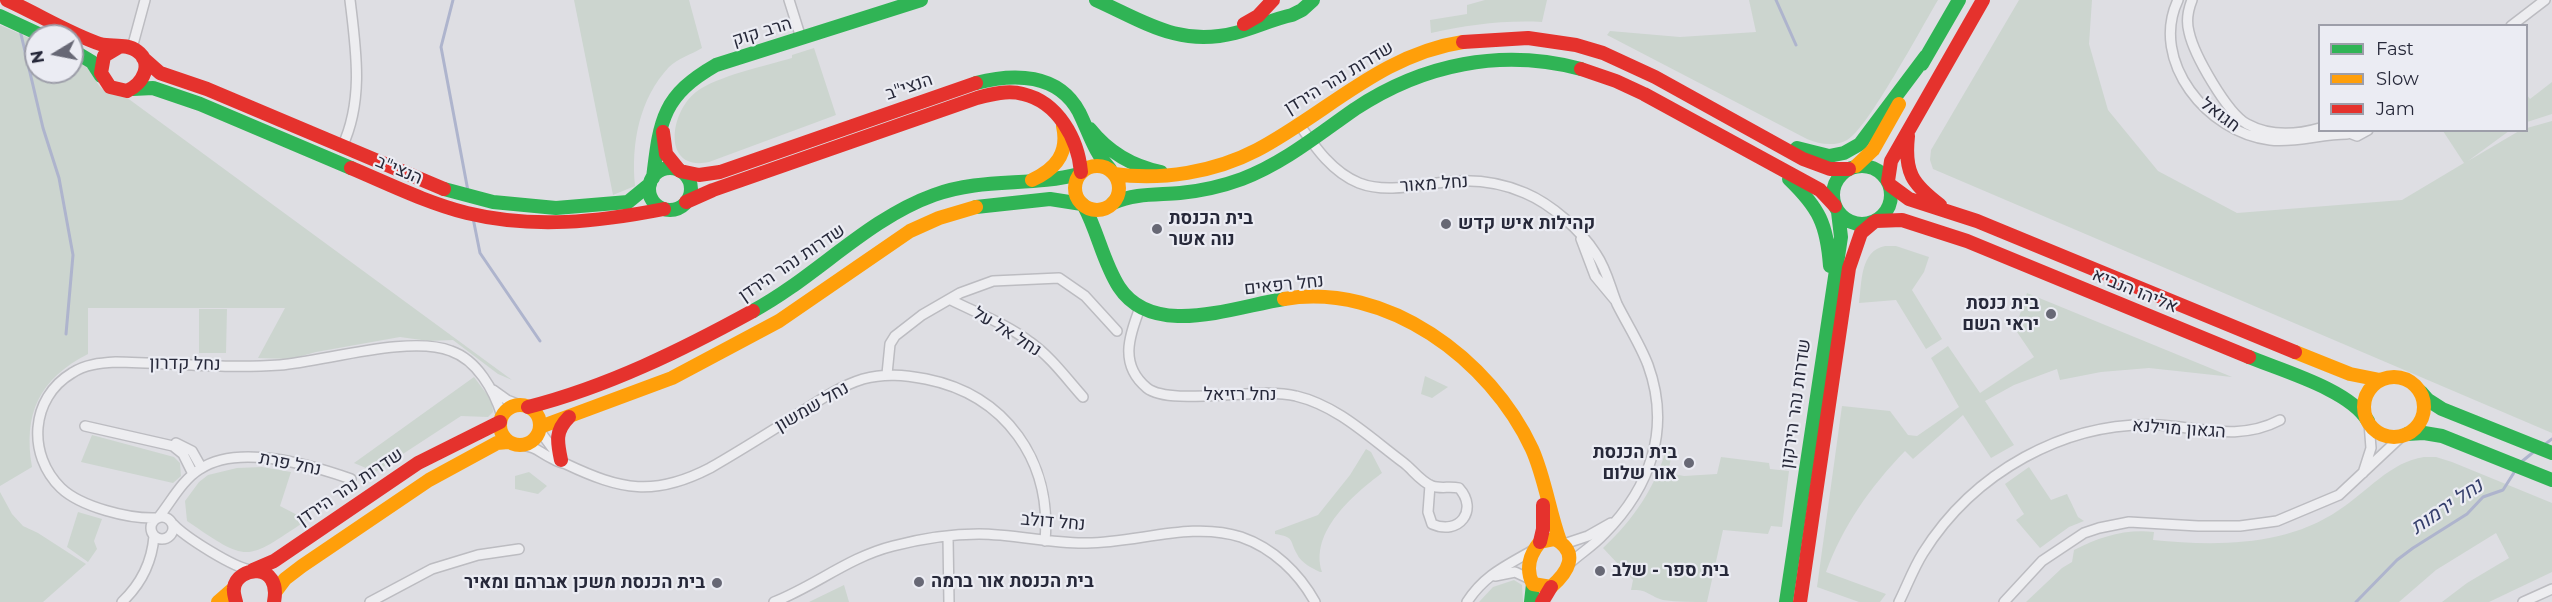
<!DOCTYPE html>
<meta charset="utf-8">
<style>
body{margin:0}
#map{position:relative;width:2552px;height:602px;overflow:hidden;background:#dedee3;font-family:Montserrat,sans-serif}
canvas{display:block}
.legend{position:absolute;left:2318px;top:24px;width:210px;height:108px;box-sizing:border-box;background:#ebecf3;border:2px solid #9d9ea9;margin:0;padding:8px 10px;list-style:none;font-size:18px;color:#27293a}
.legend li{display:flex;align-items:center;gap:12px;height:30px}
.legend b{width:30px;border:2px solid #9d9ea9}
.north{position:absolute;left:24px;top:24px;width:60px;height:60px;box-sizing:border-box;background:#ebecf3;border:2px solid #9d9ea9;border-radius:50%;rotate:260deg;font-size:16px;font-weight:700;line-height:24px;text-align:center;color:#27293a}
.north::after{content:'';display:block;margin:auto;width:21px;height:27px;background:#676875;clip-path:polygon(50% 0,100% 100%,50% 72%,0 100%)}
</style>
<div id="map">
<canvas width="2552" height="602"></canvas>
<ul class="legend">
<li><b style="height:8px;background:#30b455"></b>Fast</li>
<li><b style="height:8px;background:#ff9f0a"></b>Slow</li>
<li><b style="height:8px;background:#e5322d"></b>Jam</li>
</ul>
<div class="north">N</div>
</div>
<script>
const c = document.querySelector('canvas').getContext('2d');
c.lineJoin = 'round';
function fill(path, color) { c.fillStyle = color; c.fill(path, 'evenodd'); }
function strokePath(path, color, width, dash) { c.strokeStyle = color; c.lineWidth = width; c.lineCap = dash ? 'butt' : 'round'; c.setLineDash(dash || []); c.stroke(path); }
function label(font, color, halo, rows, align = 'center') {
  c.font = font + ' Montserrat,Heebo,sans-serif'; c.lineWidth = 4.5; c.setLineDash([]); c.textBaseline = 'middle'; c.strokeStyle = halo; c.fillStyle = color; for (const [text, x, y, turn = 0] of rows) {
    c.save(); c.translate(x, y); c.rotate((+turn || 0) * Math.PI / 180); c.textAlign = isNaN(turn) ? turn : align; if (halo) c.strokeText(text, 0, 0); c.fillText(text, 0, 0); c.restore();
  }
}
const green = new Path2D(`
 M574,0H689L702,48C692,54 677,59 669,67C639,99 631,144 635,186L613,195Z
 M1485,0H1547L1542,22C1503,20 1468,25 1431,33L1430,20L1467,14V5Z
 M1749,0H1938C1923,25 1867,130 1847,140C1834,147 1819,144 1807,139L1607,35L1610,31L1680,37L1756,32Z
 M2019,0H2092L2089,44L2108,110L2158,171L2237,213L2402,200L2464,163L2443,131H2509L2468,161L2519,131L2526,130L2527,128L2552,121V433L1933,169L1930,160L1931,150Z
 M0,25L36,41V72H72V56C102,69 87,94 126,97L512,380L498,374L453,340L429,341L400,337L316,352L291,359L258,358L285,308H88V354C39,379 23,414 32,467L0,486Z
 M814,48L836,115L709,162C662,172 669,113 696,92C717,76 765,66 792,58V55Z
 M2552,82V114L2527,122V95L2530,99Z
 M1885,246H1896L1929,257L1924,272L1912,290L1942,339L1926,349L1896,300L1859,303C1862,282 1860,251 1885,246Z
 M2027,293L2232,377L2149,368L2101,372L2060,380L2057,369L2014,385L1985,401L2014,445L1991,458L1963,415L1913,459L1905,451C1870,487 1843,526 1826,572L1886,594L1880,602H1859L1817,587L1842,406L1890,411L1908,435L1917,436L1959,407L1931,358L1948,346L1980,393L2034,357L2015,329Z
 M199,309H227L226,353H199Z
 M1425,376L1448,387L1432,398L1421,394Z
 M474,377L492,401L493,412L488,417L461,416L363,480L366,468L354,463Z
 M92,435L174,457L180,463L181,476L173,483L81,462Z
 M1667,447L1673,448L1668,473L1684,476L1717,474L1721,457L1769,463L1770,469L1789,471L1782,527L1771,526L1768,534L1723,530L1707,602C1693,602 1677,602 1663,600C1649,596 1648,589 1631,590L1633,580L1603,548C1634,519 1655,488 1667,447Z
 M1366,449L1371,452L1382,473C1354,494 1309,532 1322,572H1320C1312,568 1301,563 1297,554C1289,540 1295,537 1275,534V531L1318,515L1350,475Z
 M2424,457H2436L2452,462L2552,503V572L2489,602H2442L2467,583L2509,558L2496,533L2436,570L2399,602H2026L2062,568L2072,562L2074,550C2100,537 2124,529 2154,532L2153,540C2215,546 2285,547 2339,510C2367,492 2390,462 2424,457Z
 M262,467L291,472L280,506L307,520C245,561 250,564 187,521L185,501L199,482L208,475L237,468Z
 M2029,467L2051,500L2067,494L2078,517L2084,521L2069,527L2040,548L2016,520L2024,514L2005,484Z
 M529,472L547,486L538,494L515,489V476Z
 M0,492L12,514L23,526L38,533L86,564L43,602H0Z
 M78,512L102,519L94,541L97,549L88,562L67,547Z
 M1514,580L1522,585L1523,602H1479L1493,587Z
 M844,585L849,602H809Z`);
const stream = new Path2D(`
 M453,0L441,47L468,191
 M1776,0L1796,45
 M20,30L43,128L59,178L73,255L66,334
 M473,218L480,253L540,341
 M2544,445L2552,439
 M2520,463L2536,450
 M2356,602L2397,560L2413,548L2467,514L2483,497L2503,490L2515,471`);
const street = new Path2D(`
 M789,0L801,38
 M2178,0C2149,61 2208,133 2270,140C2296,143 2321,134 2347,134
 M2192,0C2188,10 2186,21 2189,32C2194,55 2227,113 2247,124C2269,136 2296,135 2320,128
 M2511,26L2545,0
 M132,48L145,0
 M1299,124C1315,147 1332,172 1359,183C1390,195 1427,182 1458,181C1481,180 1504,184 1525,193C1551,204 1581,230 1596,254C1607,270 1610,287 1617,304C1627,324 1640,344 1648,365C1671,428 1651,487 1604,534C1594,545 1581,553 1570,563
 M2344,131L2357,136L2368,130
 M342,147C364,100 356,50 350,0
 M1581,239L1595,276L1615,300
 M951,300C977,313 1006,324 1030,342C1051,357 1066,378 1083,397
 M1140,308C1129,336 1119,365 1147,388C1171,407 1259,386 1296,396C1338,406 1369,437 1404,463C1412,469 1421,482 1432,486C1440,489 1450,486 1459,488C1479,510 1459,536 1432,524L1428,512L1430,485
 M887,374L890,344L895,336L922,315L960,293L993,281L1059,278L1085,296L1117,331
 M493,390L507,400L520,405
 M85,426L173,446L183,454L193,474
 M539,430L559,457
 M176,443L192,451L201,467
 M520,445C538,447 538,452 553,459C557,462 561,462 566,464C621,490 654,497 710,468C738,452 765,435 792,418C814,404 837,387 863,379C885,373 904,375 926,379C1006,395 1052,461 1045,541
 M2363,473L2371,448L2369,423
 M151 528a11 11 0 1 1 22 0a11 11 0 1 1-22 0Z
 M156,518C129,519 81,507 61,488C27,455 30,398 72,373C85,364 101,363 116,362C170,363 226,369 280,365C326,361 410,335 451,351C477,360 494,390 502,416
 M158,518C171,502 182,480 200,469C239,443 311,465 351,479
 M173,524C185,537 234,568 251,570
 M948,537L949,602
 M1564,544L1588,536L1611,523
 M1495,576L1515,572L1530,579
 M122,602C141,584 152,562 154,536
 M370,602L432,569L478,555L519,549
 M774,602C815,586 849,557 893,546C920,539 950,534 979,534C1015,534 1051,544 1087,543C1137,543 1192,521 1241,537C1273,548 1299,573 1315,602
 M1467,602C1485,574 1508,565 1535,549
 M1899,602C1907,586 1913,569 1923,553C1973,473 2065,420 2160,425C2202,428 2240,441 2280,420
 M2004,602L2042,561L2084,533L2099,528L2129,522L2198,526H2240L2277,521L2339,495L2402,436
 M2523,602L2552,589`);
const fast = new Path2D(`
 M1096,0C1145,22 1179,47 1235,33C1255,28 1273,19 1292,15L1302,10L1313,0
 M0,16L43,36
 M72,50L92,62L101,76
 M1922,64L1959,0
 M976,83C1014,73 1058,73 1079,112C1089,132 1094,152 1110,169
 M133,89L153,88L200,104L351,168
 M1090,129C1109,153 1132,166 1161,172
 M1797,148L1829,156L1844,153L1860,144L1926,56
 M1833 195a29 29 0 1 1 58 0a29 29 0 1 1-58 0Z
 M649 189a21 21 0 1 1 42 0a21 21 0 1 1-42 0Z
 M653,178C660,120 662,96 716,65L921,0
 M1789,179C1819,208 1827,224 1830,266
 M444,189L493,202L556,208L628,202L650,184
 M1113,203C1135,193 1157,195 1180,193C1201,191 1223,186 1242,179C1284,163 1319,134 1355,109C1423,64 1501,48 1581,69
 M1084,206C1098,232 1103,262 1119,287C1153,339 1233,307 1284,299
 M976,207L1050,199L1082,204
 M753,311C816,277 867,219 934,195C983,177 1031,187 1079,174
 M2249,357C2283,371 2350,390 2368,421
 M2421,392L2428,400L2442,409L2552,453
 M2407,434L2424,433L2442,436L2552,480
 M1531,602L1533,584
 M1786,602L1841,237L1838,212`);
const slow = new Path2D(`
 M1075 188a22 22 0 1 1 44 0a22 22 0 1 1-44 0Z
 M1856,166L1873,150L1899,104
 M1114,174C1161,181 1215,172 1257,150C1327,113 1382,54 1463,42
 M1032,180C1056,169 1069,153 1063,126
 M1284,299C1387,282 1490,359 1532,449C1545,478 1549,511 1560,541
 M2295,352L2350,374L2380,380
 M2364 407a30 30 0 1 1 60 0a30 30 0 1 1-60 0Z
 M500 425a20 20 0 1 1 40 0a20 20 0 1 1-40 0Z
 M540,427L672,378L779,321L910,231L939,218L976,207
 M1555,539C1580,553 1568,572 1551,587L1533,584C1525,569 1530,554 1540,542Z
 M276,591L285,579L302,566L429,480L497,443L508,442
 M218,602L234,588`);
const jam = new Path2D(`
 M7,0C38,14 68,33 100,44C111,47 127,43 137,51C154,63 143,84 127,91L110,87L101,73L104,56L119,47
 M1244,24L1258,16L1273,0
 M1463,42L1528,38L1576,45L1603,53L1655,77L1803,159L1830,169H1849
 M143,58L160,73L207,89L444,189
 M1581,69L1616,81L1644,94L1820,190L1835,206
 M663,132L666,154L679,170
 M1908,136C1904,172 1912,184 1940,205
 M351,168C389,184 427,203 467,213C533,229 598,222 664,209
 M680,171L699,175L720,172L976,83
 M1888,181L1891,161L1983,0
 M1890,185L1909,199L1977,221L2295,352
 M686,202L713,190L977,98C992,94 1008,90 1023,94C1058,102 1078,139 1081,172
 M1876,221L1902,220L1967,241L2249,357
 M528,407C607,387 682,350 753,311
 M561,460C557,441 555,431 569,417
 M1540,542L1543,529V505
 M253,570L274,561L418,463L500,422
 M236,602C235,598 233,592 234,588C237,566 282,561 274,602
 M1542,602L1551,587
 M1800,602L1849,268L1861,233L1874,222`);
const markers = [
 [1446,224,6,"#676875"],
 [1157,229,6,"#676875"],
 [2051,314,6,"#676875"],
 [1689,463,6,"#676875"],
 [1600,571,6,"#676875"],
 [919,582,6,"#676875"],
 [717,583,6,"#676875"]
];
const streetNames = [
 ["הרב קוק",762,32,-17],
 ["שדרות נהר הירדן",1339,78,-31],
 ["הנצי\"ב",909,87,-19],
 ["חגואל",2220,115,37],
 ["הנצי\"ב",399,170,23],
 ["נחל מאור",1434,184,-4],
 ["שדרות נהר הירדן",792,263,-34],
 ["נחל רפאים",1284,285,-6],
 ["אליהו הנביא",2135,291,22],
 ["נחל אל על",1007,332,32],
 ["נחל קדרון",185,364,1],
 ["נחל רזיאל",1240,395],
 ["שדרות נהר הירקון",1796,404,-82],
 ["נחל שמשון",812,407,-30],
 ["הגאון מוילנא",2179,429,4],
 ["נחל פרת",290,464,11],
 ["שדרות נהר הירדן",350,487,-34],
 ["נחל דולב",1053,522,5]
];
const poiNames = [
 ["בית הכנסת",1169,219],
 ["נוה אשר",1169,240],
 ["קהילות איש קדש",1458,224],
 ["בית כנסת",2039,304,"right"],
 ["יראי השם",2039,325,"right"],
 ["בית הכנסת",1677,453,"right"],
 ["אור שלום",1677,474,"right"],
 ["בית ספר - שלב",1612,571],
 ["בית הכנסת אור ברמה",931,582],
 ["בית הכנסת משכן אברהם ומאיר",705,583,"right"]
];
const waterNames = [
 ["נחל ירמות",2447,507,-34]
];
fill(green, '#ccd5cf');
strokePath(stream, '#aeb4cd', 3);
strokePath(street, '#bcbcc1', 12);
strokePath(street, '#ededf0', 9);
strokePath(fast, '#30b455', 14);
strokePath(slow, '#ff9f0a', 14);
strokePath(jam, '#e5322d', 14);
for (const [x, y, r, color] of markers) { const dot = new Path2D(); dot.arc(x, y, r, 0, 2 * Math.PI); c.fillStyle = color; c.fill(dot); strokePath(dot, '#ebecf3', 2); }
label('18px', '#27293a', '#ebecf3', streetNames);
label('bold 18px', '#27293a', '#ebecf3', poiNames, 'left');
label('italic 20px', '#343e6b', '#ebecf3', waterNames);
</script>
